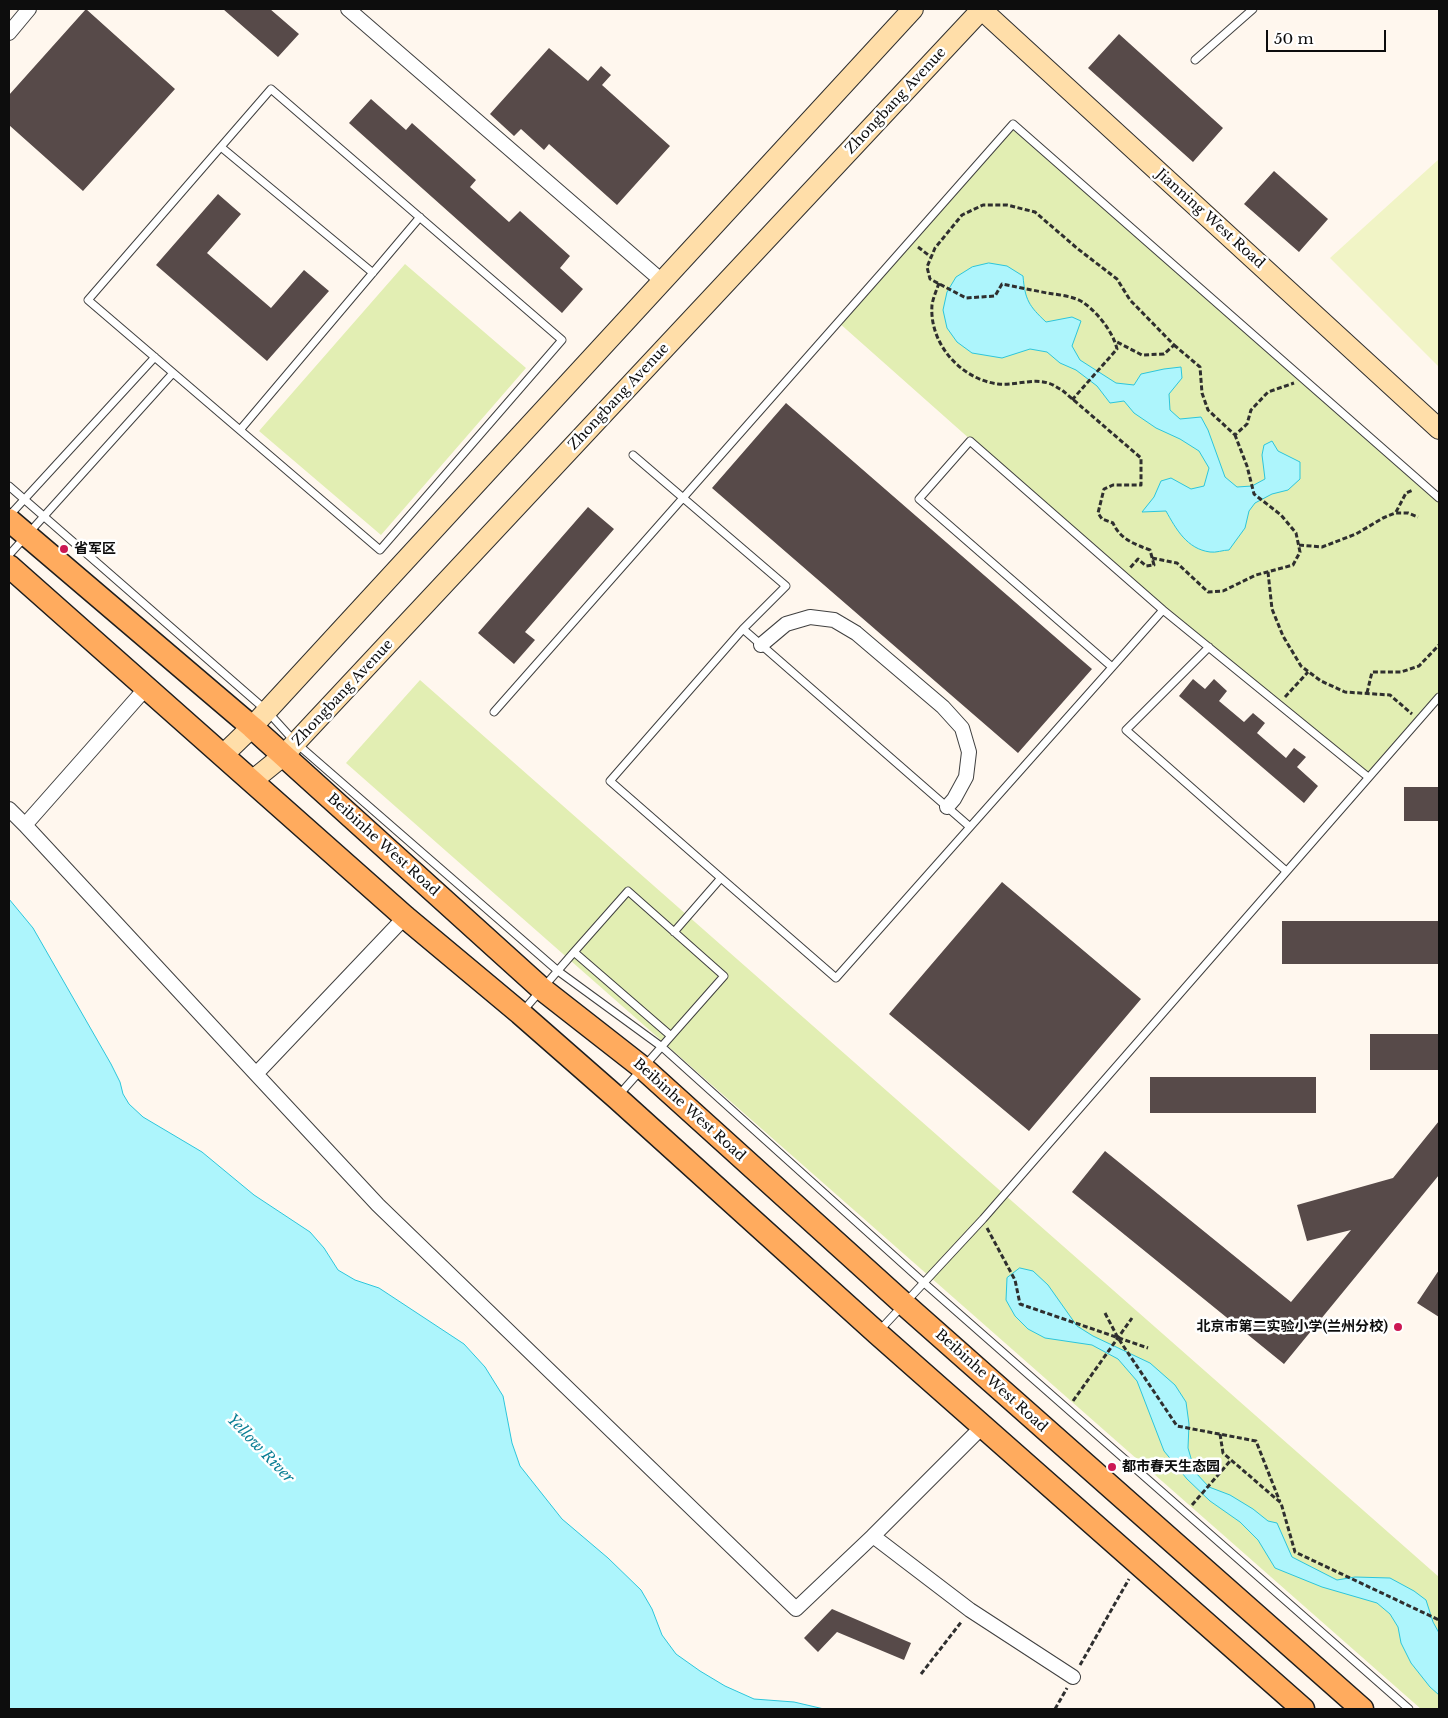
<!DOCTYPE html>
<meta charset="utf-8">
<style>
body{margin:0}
#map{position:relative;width:1448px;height:1718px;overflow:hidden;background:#fff7ee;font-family:"Libre Baskerville",serif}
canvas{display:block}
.frame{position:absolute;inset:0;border:10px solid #0d0d0d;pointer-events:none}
.scale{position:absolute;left:1266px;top:30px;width:120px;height:22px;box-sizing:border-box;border:2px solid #0d0d0d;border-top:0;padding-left:6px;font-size:15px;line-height:18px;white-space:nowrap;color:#0d0d0d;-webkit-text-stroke:4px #fff;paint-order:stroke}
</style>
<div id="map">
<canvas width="1448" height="1718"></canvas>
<div class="frame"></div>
<div class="scale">50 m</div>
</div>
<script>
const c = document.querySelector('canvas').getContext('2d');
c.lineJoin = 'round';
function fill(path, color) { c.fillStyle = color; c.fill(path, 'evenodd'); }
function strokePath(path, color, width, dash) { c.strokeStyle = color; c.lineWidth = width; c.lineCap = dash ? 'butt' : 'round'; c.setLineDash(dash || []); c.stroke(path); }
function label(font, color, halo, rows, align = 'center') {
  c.font = font + ' "Libre Baskerville","Noto Sans SC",serif'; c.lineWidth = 5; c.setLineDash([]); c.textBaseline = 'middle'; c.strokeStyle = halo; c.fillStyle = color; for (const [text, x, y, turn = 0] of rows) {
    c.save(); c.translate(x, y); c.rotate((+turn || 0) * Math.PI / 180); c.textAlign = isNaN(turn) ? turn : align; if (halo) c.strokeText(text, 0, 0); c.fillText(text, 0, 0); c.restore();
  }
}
const green = new Path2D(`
 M1013,124L1439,498V697L1368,777L1123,575L838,322Z
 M405,264L526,368L381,535L259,431Z
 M420,680L1439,1577V1709H1421L346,763Z`);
const pitch = new Path2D(`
 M1439,159V367L1330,258Z`);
const water = new Path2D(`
 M989,263L1007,266L1023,276C1025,300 1029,306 1046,322L1072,317L1081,321L1072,346L1080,360L1116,383L1134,385L1141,374L1164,369L1181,367L1182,378L1169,394L1170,410L1180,419L1201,417L1208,430L1225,477L1237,487L1252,486L1265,479L1262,455L1264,445L1272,441L1278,451L1300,462V479L1288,490L1272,494L1255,503L1249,511L1245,528L1229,550C1223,550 1216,553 1210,552C1187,549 1176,529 1166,511L1142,512L1154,497L1161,481L1171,478L1191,489L1204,486L1209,468L1199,451L1180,439L1156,428L1134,413L1124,401L1110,403L1097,386L1076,370L1060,363L1047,352L1030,349L1002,358L972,353L957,342L947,328L943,310L947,292L956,277L972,267Z
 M9,899L33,928L111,1064L120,1082L123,1094L129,1104L143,1117L202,1152L254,1195L310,1232L324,1248L338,1270L355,1280L379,1288L464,1344L485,1367L503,1396L512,1443L520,1466L562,1519L608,1558L641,1590L652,1609L662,1635L676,1654L700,1671L725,1686L754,1699L794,1702L824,1709H9Z
 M1020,1268L1033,1271L1048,1285L1077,1326L1093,1336L1150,1363L1175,1385L1186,1402L1189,1424L1188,1448L1195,1472L1209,1487L1230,1495L1253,1509L1268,1521L1277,1523L1292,1557L1337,1580L1355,1577L1390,1578L1414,1591L1426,1600L1433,1622L1439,1633V1695L1430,1687L1411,1663L1401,1643L1398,1627L1390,1614L1377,1603L1322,1587L1275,1568L1258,1540L1240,1522L1210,1501L1187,1479L1164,1451L1137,1381L1118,1359L1092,1345L1045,1338L1028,1329L1015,1316L1006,1300L1007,1278Z`);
const building = new Path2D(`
 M86,9L175,89L83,191L9,125V95Z
 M223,9H270L299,34L278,57Z
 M1119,34L1223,128L1193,162L1088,68Z
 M549,48L588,81L601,66L611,75L602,85L670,146L617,205L549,144L544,150L521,129L514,136L490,114Z
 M371,99L406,130L412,123L476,180L470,187L509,222L520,211L570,256L560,268L583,289L562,313L349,123Z
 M1274,171L1328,219L1299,252L1244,204Z
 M218,194L241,214L207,253L271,308L304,270L329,291L267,361L156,265Z
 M786,403L1092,669L1018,753L712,488Z
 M588,507L614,529L525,632L535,640L514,664L478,633Z
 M1193,679L1205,689L1214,679L1227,691L1219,701L1244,722L1253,713L1265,723L1257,733L1286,758L1294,748L1306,757L1297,767L1318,786L1304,803L1179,696Z
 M1404,787H1439V821H1404Z
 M1002,882L1141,999L1029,1131L889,1014Z
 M1282,921H1439V964H1282Z
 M1370,1034H1439V1070H1370Z
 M1150,1077H1316V1113H1150Z
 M1439,1121V1175L1284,1364L1072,1192L1105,1151L1291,1302L1351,1230L1307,1241L1297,1205L1393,1178Z
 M1439,1270V1317L1417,1303Z
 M832,1609L911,1643L904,1660L837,1632L818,1652L804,1638Z`);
const path = new Path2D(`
 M918,247L931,257
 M939,283C937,289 933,298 932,305C929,343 960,379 998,384C1014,386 1032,378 1048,383C1053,384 1057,388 1062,390L1141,458V485H1113L1104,489L1098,513L1102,519L1113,523C1120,539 1134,544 1150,550L1154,565L1146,566L1138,559L1129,569
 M1174,345L1200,367L1202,393L1208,410L1235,435L1247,424L1251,410L1268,392L1294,383
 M1072,400L1117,349C1113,332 1098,313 1084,303C1074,296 1059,295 1047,293C1032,290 1017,287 1002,284L995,296L966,298L930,279L927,267L935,248L962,215L983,205H1007L1035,212L1078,249L1117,279L1130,300L1174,345L1164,354L1142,355L1115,341
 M1396,512L1406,493L1413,490
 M1299,545L1322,547L1356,534L1383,518L1395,513H1408L1418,517
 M1152,558L1177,563L1208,592L1223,591L1256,575L1293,565L1300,552L1296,533L1281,515L1254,494L1247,466L1235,435
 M1268,572L1272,609L1283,636L1301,666L1321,681L1345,692L1390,695L1412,714
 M1367,693L1372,672H1401L1419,666L1439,645
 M1285,697L1308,672
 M987,1228L1015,1280L1020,1304L1148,1348
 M1105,1313L1118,1338L1177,1426L1256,1441L1280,1502
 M1073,1401L1132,1318
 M1220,1434L1223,1453L1281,1503L1295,1552L1439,1620
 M1192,1505L1231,1460
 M1080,1665L1129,1579
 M921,1674L962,1621
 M1055,1709L1067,1688`);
const lane = new Path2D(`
 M1195,60L1253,9
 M271,89L562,340L380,550L88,300Z
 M221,147L373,273
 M240,430L420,217
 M633,455L786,586L743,629
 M9,486L267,711L296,743L558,971L662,1047L923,1282L1409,1709
 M9,516L155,357
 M9,555L173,373
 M1163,610L1368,777
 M1209,647L1126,730L1286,871
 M494,712L1013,124L1439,498
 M970,827L1163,610L970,441L919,499L1112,667
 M628,891L724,976L671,1036L574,952Z
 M674,932L721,878L836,978L970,827L743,629L610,781L721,878
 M522,1012L574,952
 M618,1096L671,1036
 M879,1331L983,1219L1439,697`);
const street = new Path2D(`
 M348,9L662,281
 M9,33L29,9
 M761,645L786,624L810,617L834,620L856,633L943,707L962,728L969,752L966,777L954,799L947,807
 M146,688L25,825L256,1074
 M9,809L25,825
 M405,917L256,1074L378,1205L796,1609L873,1536
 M983,1426L873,1536L970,1610L1073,1677`);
const secondary = new Path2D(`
 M981,9L1439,429
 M223,755L252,727L913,9
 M252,781L284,755L982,9`);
const primary = new Path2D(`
 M9,520L252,727L542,989L643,1068L904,1304L1362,1709
 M9,566L405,917L520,1013L617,1098L877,1333L1303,1709`);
const markers = [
 [64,549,5,"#cc1752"],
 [1398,1327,5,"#cc1752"],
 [1112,1467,5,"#cc1752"]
];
const streetNames = [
 ["Zhongbang Avenue",896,101,-47],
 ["Jianning West Road",1210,219,42],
 ["Zhongbang Avenue",619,397,-47],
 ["Zhongbang Avenue",343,693,-47],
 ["Beibinhe West Road",383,845,42],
 ["Beibinhe West Road",689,1110,42],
 ["Beibinhe West Road",991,1381,42]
];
const poiNames = [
 ["省军区",74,549],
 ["北京市第二实验小学(兰州分校)",1388,1327,"right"],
 ["都市春天生态园",1122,1467]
];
const waterNames = [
 ["Yellow River",260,1449,46]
];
fill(green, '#e2eeb3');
fill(pitch, '#f1f4c6');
fill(water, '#adf5fc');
strokePath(water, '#2cc6db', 1);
fill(building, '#574a49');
strokePath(lane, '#404040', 9);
strokePath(street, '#404040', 16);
strokePath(secondary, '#2f2f2f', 22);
strokePath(primary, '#1e1e1e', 25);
strokePath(path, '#2f2f2f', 3, [5, 2.5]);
strokePath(lane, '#fff', 7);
strokePath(street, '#fff', 14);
strokePath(secondary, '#ffdea9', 20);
strokePath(primary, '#ffab5e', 22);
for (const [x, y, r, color] of markers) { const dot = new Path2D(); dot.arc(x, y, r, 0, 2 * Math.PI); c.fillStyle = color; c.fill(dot); strokePath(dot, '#fff', 2); }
label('14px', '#0d0d0d', '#fff', streetNames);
label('bold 14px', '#0d0d0d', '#fff', poiNames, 'left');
label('italic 15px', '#0b7f95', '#fff', waterNames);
</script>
